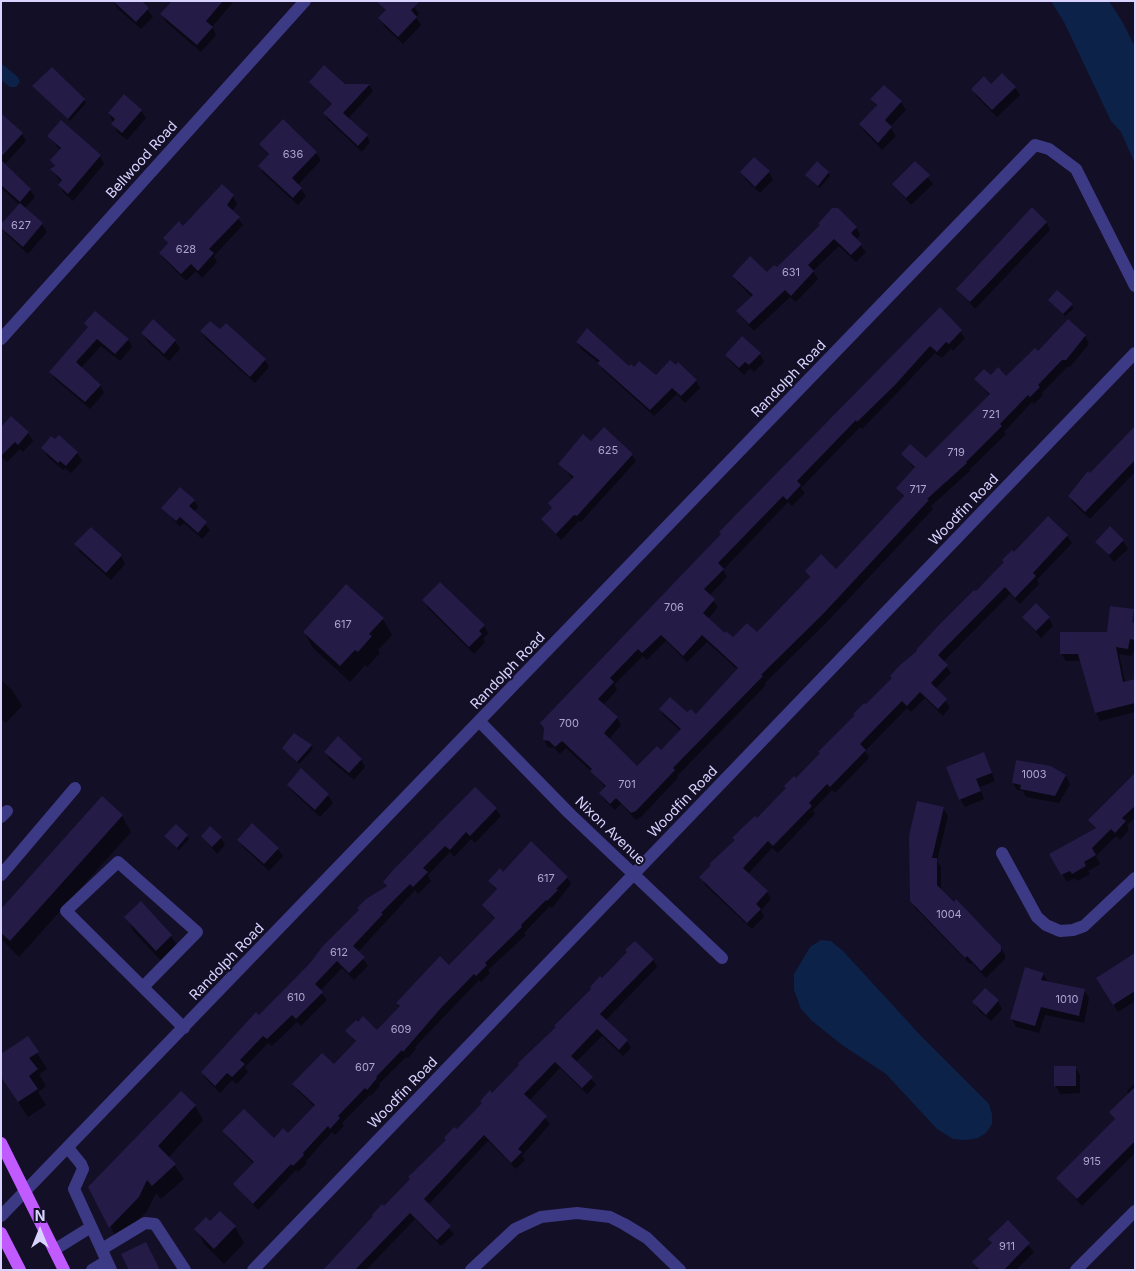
<!DOCTYPE html>
<style>
body{margin:0}
#map{position:relative;width:1136px;height:1271px;overflow:hidden;background:#130f26;font-family:Inter,sans-serif}
canvas{display:block}
.frame{position:absolute;inset:0;border:2px solid #d9d4ff;pointer-events:none}
.north{position:absolute;left:15px;top:1206px;width:50px;height:50px;-webkit-text-stroke:4px #130f26;paint-order:stroke;rotate:0deg;font-size:14px;font-weight:700;line-height:20px;text-align:center;color:#d9d4ff}
.north::after{content:'';display:block;margin:auto;width:18px;height:22px;background:#d9d4ff;clip-path:polygon(50% 0,100% 100%,50% 72%,0 100%)}
</style>
<div id="map">
<canvas width="1136" height="1271"></canvas>
<div class="frame"></div>
<div class="north">N</div>
</div>
<script>
const ctx = document.querySelector('canvas').getContext('2d');
ctx.lineJoin = 'round';
function paint(path, color) { ctx.fillStyle = color; ctx.fill(path, 'evenodd'); }
const poly = rows => new Path2D(rows.map(r => 'M' + r).join(''));
function trace(path, color, width, dash) { ctx.strokeStyle = color; ctx.lineWidth = width; ctx.lineCap = dash ? 'butt' : 'round'; ctx.setLineDash(dash || []); ctx.stroke(path); }
function write(font, color, halo, rows, align = 'center') {
  ctx.font = font + ' Inter,sans-serif'; ctx.lineWidth = 4; ctx.setLineDash([]); ctx.textBaseline = 'middle'; ctx.strokeStyle = halo; ctx.fillStyle = color; for (const [text, x, y, turn = 0] of rows) {
    ctx.save(); ctx.translate(x, y); ctx.rotate((+turn || 0) * Math.PI / 180); ctx.textAlign = isNaN(turn) ? turn : align; if (halo) ctx.strokeText(text, 0, 0); ctx.fillText(text, 0, 0); ctx.restore();
  }
}
const water = poly([
 [1051,1,1109,1,1123,23,1135,47,1135,164,1121,132,1111,121,1065,24],
 [2,64,18,77,20,82,16,87,10,87,1,80],
 [821,940,831,941,843,951,922,1037,989,1104,992,1114,992,1124,986,1133,978,1138,966,1140,953,1139,937,1129,886,1074,842,1045,812,1021,801,1009,794,990,794,974,810,947]
]);
const shadow = poly([
 [113,1,140,1,153,17,141,29,118,9],
 [182,1,234,1,212,27,216,35,201,52,166,22,162,14],
 [409,1,419,14,416,17,421,25,403,44,384,26,380,18],
 [310,82,369,85,373,91,348,119,367,136,370,142,362,152,328,120,325,114,332,105],
 [991,85,1015,88,1020,95,997,117,977,97,973,89],
 [34,86,84,100,86,103,70,121],
 [884,86,901,102,906,110,890,127,896,136,882,150,865,132,860,125,877,107,872,100],
 [141,111,146,118,127,140,117,132,109,113],
 [3,117,22,134,26,141,4,165,30,190,35,197,24,209,42,224,47,232,28,254,6,234,1,227,20,205,1,188,1,119],
 [283,121,316,153,321,160,298,185,306,196,298,205,264,174,260,166,269,156,261,144],
 [49,136,100,156,104,164,73,201,64,193,59,185,61,182,52,170,55,167,51,160,60,150],
 [915,163,933,184,911,205,894,185],
 [769,172,773,180,760,193,746,180,742,173],
 [828,172,830,176,820,188,806,175],
 [233,196,237,204,232,211,243,225,214,256,217,262,202,278,196,271,186,281,165,260,160,253,168,244,164,238],
 [1046,222,1050,230,975,309,958,289],
 [821,226,856,227,860,235,856,240,866,252,856,262,839,246,813,271,818,279,796,302,790,297,754,331,737,312,752,297,738,283,733,276,767,274,777,269],
 [1058,291,1074,308,1065,316,1052,303],
 [940,309,965,338,953,351,951,348,942,358,935,353,898,392,862,429,860,427,801,488,805,493,792,506,788,502,723,570,727,577,709,596,718,607,708,619,725,635,733,639,757,634,810,579,806,571,836,570,904,498,897,488,915,469,902,454,926,460,990,396,976,379,1006,378,1038,352,1085,336,1089,344,1070,367,1067,367,1042,393,1043,395,1034,404,1032,402,1004,432,1006,434,969,470,970,471,931,506,933,509,827,622,765,683,766,685,677,776,678,778,640,818,636,820,621,804,615,810,605,801,601,794,606,788,592,772,566,748,560,754,554,748,548,747,544,740],
 [666,641,687,662,707,642,738,670,696,716,660,709,664,716,681,731,661,752,637,768,609,739,621,725,617,718,603,705,617,690,614,685,643,656,647,660],
 [153,321,175,341,180,349,169,361,147,341,143,333],
 [86,323,128,339,132,347,120,361,101,346,81,368,100,385,104,393,90,409,55,379,51,372,89,328],
 [202,332,265,360,269,367,255,383,206,339],
 [577,342,629,368,656,377,696,381,700,388,685,403,677,394,654,416,603,370,599,363,581,349],
 [760,354,764,362,754,372,750,368,744,375,731,362,726,355],
 [11,418,28,433,33,441,23,452,20,449,7,462,1,457,1,430],
 [1135,428,1135,472,1090,519,1074,504,1069,496],
 [59,437,77,453,82,461,71,473,65,468,63,470,47,456,43,448],
 [591,442,632,455,636,461,581,522,579,521,561,540,543,520,553,509,573,479,560,464],
 [194,500,198,507,194,512,210,530,202,539,184,523,180,527,163,508],
 [1048,518,1067,536,1072,543,1037,580,1039,584,1020,604,1010,594,943,662,951,673,935,689,950,707,943,716,925,698,911,712,907,708,865,751,869,758,835,793,832,790,813,810,815,814,778,853,772,848,748,874,767,892,771,899,761,910,764,917,752,929,705,885,701,877],
 [1123,541,1128,549,1114,562,1097,542],
 [76,545,121,556,125,564,111,580,80,552],
 [424,600,484,626,488,633,483,639,485,642,474,654,428,608],
 [1023,617,1049,618,1053,626,1041,638],
 [383,619,392,635,378,650,380,653,367,667,365,665,350,682,313,648,304,632],
 [1135,624,1135,647,1132,656,1119,654,1125,682,1135,680,1135,712,1100,721,1096,713,1082,661,1066,661,1061,653],
 [1,680,12,690,22,706,6,723,1,719],
 [311,746,313,749,299,764,283,748],
 [325,752,361,759,365,767,354,780,330,760],
 [987,761,995,781,980,787,984,799,965,807,960,799],
 [1051,767,1066,776,1070,784,1059,803,1026,797,1023,791,1017,790,1013,783],
 [301,770,328,795,333,803,320,817,293,792,288,785],
 [1135,775,1135,818,1127,825,1129,830,1120,840,1116,836,1096,856,1100,864,1088,871,1090,874,1077,881,1075,878,1067,882,1051,855,1096,829,1090,820],
 [943,808,948,816,937,861,941,867,941,890,1000,946,1005,955,1005,959,986,978,972,963,970,964,916,909,911,900],
 [496,809,501,816,475,843,471,839,454,857,450,852,428,875,431,881,418,894,415,890,358,952,368,966,354,980,342,968,320,991,327,1000,301,1026,297,1022,272,1046,268,1043,245,1067,248,1072,237,1084,232,1080,220,1093,207,1080,202,1073,387,887,384,883],
 [122,816,131,832,19,957,1,939,1,911],
 [252,825,278,849,283,856,269,871,243,847,239,840],
 [166,836,187,836,189,839,179,850],
 [202,836,221,838,225,845,217,854],
 [503,873,567,877,571,884,552,908,550,906,524,933,526,935,488,970,490,973,481,982,479,980,415,1047,416,1049,408,1058,406,1057,379,1084,380,1086,371,1096,370,1095,342,1123,344,1126,335,1135,332,1132,306,1161,307,1163,298,1172,296,1170,258,1210,234,1184,254,1164,228,1138,224,1131,274,1140,288,1134,315,1107,298,1091,294,1084,334,1066,356,1043,347,1031,377,1031,400,1008,397,1003,449,967,495,920,483,905,497,891,489,881],
 [141,903,171,936,181,952,166,966,135,933,126,917],
 [1135,955,1135,1001,1118,1012,1097,978],
 [653,959,657,967,605,1021,627,1041,631,1048,623,1056,602,1036,576,1062,596,1085,587,1094,560,1068,529,1101,550,1124,522,1156,525,1160,516,1169,488,1141,428,1205,454,1234,441,1246,415,1219,366,1270,329,1270,384,1208,602,980],
 [1043,974,1047,981,1084,990,1089,998,1084,1023,1045,1015,1039,1033,1016,1027,1012,1019],
 [998,1001,1002,1009,991,1021,978,1010,974,1002],
 [37,1053,47,1069,39,1074,46,1086,38,1092,46,1105,28,1117,1,1076,1,1056],
 [1075,1067,1080,1075,1080,1093,1060,1094,1056,1086],
 [1135,1083,1135,1153,1082,1206,1058,1178,1115,1120,1110,1112,1129,1094,1127,1091],
 [181,1093,195,1106,203,1120,169,1157,184,1179,161,1199,156,1193,147,1211,118,1241,90,1187],
 [1007,1222,1034,1252,1016,1270,978,1270,974,1262,992,1244,990,1240],
 [210,1223,235,1227,244,1243,224,1264,205,1245,196,1229]
]);
const building = poly([
 [113,1,142,1,149,8,136,22],
 [172,1,223,1,206,21,213,27,197,45,160,14],
 [376,1,420,1,411,10,417,17,398,37,378,18,386,10],
 [324,65,345,84,370,84,343,113,368,135,358,146,323,113,332,104,309,82],
 [52,67,85,99,68,119,32,86],
 [1002,73,1016,87,992,110,971,89,984,76,991,84],
 [884,85,902,101,885,120,892,127,878,143,859,124,877,105,870,99],
 [124,94,142,110,122,133,111,124,115,119,108,113],
 [1,113,23,133,1,157],
 [283,119,317,152,292,178,302,188,293,198,258,166,269,154,259,144],
 [61,120,101,155,68,194,58,185,62,180,50,169,55,166,50,160,61,148,47,136],
 [754,157,770,171,755,187,740,172],
 [1,160,31,189,20,202,1,185],
 [817,161,829,172,818,186,805,175],
 [915,161,930,175,906,198,892,184],
 [222,184,234,195,227,205,240,217,209,249,214,253,198,271,191,264,181,274,159,253,168,243,163,238,179,221,183,226],
 [20,203,43,223,23,247,1,228,1,224],
 [1032,207,1047,222,970,302,956,289],
 [832,208,838,208,857,227,851,233,862,244,851,255,834,239,808,265,814,271,791,296,785,290,749,324,736,311,753,295,732,276,750,256,767,272,774,265,777,267,820,225,818,224],
 [1057,290,1073,304,1063,314,1048,300],
 [940,307,962,330,949,344,946,342,937,352,930,346,895,385,857,422,856,420,797,481,801,485,787,500,783,496,718,563,724,569,704,589,715,599,703,613,725,633,726,631,733,637,747,623,757,632,810,577,805,571,821,554,836,569,904,496,896,488,915,467,901,454,910,444,926,458,990,394,974,379,984,369,991,375,998,367,1006,376,1035,348,1038,351,1068,319,1086,335,1066,360,1062,360,1038,385,1040,387,1030,397,1028,395,1000,424,1002,426,966,462,967,463,927,499,929,500,823,614,761,675,763,676,673,768,675,770,636,811,631,813,616,798,610,804,599,793,606,786,590,771,592,769,562,741,555,747,549,741,543,740,544,728,540,723,696,560,721,534,719,532],
 [661,635,683,656,702,635,738,668,696,714,691,709,687,712,670,697,659,709,681,729,661,750,657,746,637,766,604,733,618,717,598,699,614,682,610,678,638,649,642,653],
 [95,311,129,339,115,354,97,339,76,362,101,385,85,402,49,372,88,327,84,323],
 [153,319,176,340,164,354,141,333],
 [210,321,220,329,226,323,266,359,250,377,200,331],
 [587,328,629,366,631,364,634,367,639,361,656,375,670,360,676,365,678,362,697,380,681,396,672,388,650,410,597,363,600,361,576,342],
 [742,336,761,353,749,365,745,362,739,368,725,355],
 [11,416,29,432,18,445,15,442,1,456,1,427],
 [1135,426,1135,460,1085,512,1068,496,1088,471,1090,473],
 [604,427,633,454,577,516,574,515,556,534,541,519,552,508,548,503,574,477,558,464,583,434,591,441],
 [59,435,78,452,66,466,60,461,58,463,41,448,51,436,55,439],
 [180,487,195,500,189,506,207,522,198,533,180,517,176,521,161,508],
 [1048,516,1068,535,1033,573,1036,576,1015,598,1005,587,938,655,948,665,931,683,947,699,938,709,920,692,907,706,902,701,860,744,866,750,830,787,827,784,809,803,812,806,773,846,768,841,743,868,768,891,756,904,761,909,747,923,699,877,711,865,709,864,735,840,732,838,742,828,755,816,757,818,786,788,784,786,794,776,796,778,820,753,818,752,855,715,853,714,864,703,866,704,892,678,890,676,899,666,917,651,916,650,937,627,974,590,976,591,1004,562,1002,560,1012,550,1014,552],
 [1110,526,1124,540,1109,555,1095,542],
 [91,527,122,555,106,573,74,544],
 [440,582,485,625,479,631,482,634,469,647,422,600],
 [346,584,384,618,369,634,372,636,358,652,355,650,340,666,303,632],
 [1036,603,1050,617,1036,631,1022,617],
 [1110,606,1134,609,1132,622,1135,623,1135,640,1130,639,1128,649,1116,647,1123,682,1135,679,1135,703,1095,713,1078,654,1060,654,1060,632,1107,632],
 [294,733,312,745,297,762,282,748],
 [338,736,362,759,349,773,324,752],
 [984,752,992,773,976,779,981,791,959,800,946,767],
 [1016,760,1051,766,1066,775,1055,796,1020,789,1021,785,1012,783],
 [301,768,329,794,315,810,287,785],
 [1135,773,1135,806,1122,818,1126,821,1115,833,1111,829,1092,848,1096,855,1084,862,1086,866,1072,874,1070,871,1061,875,1049,854,1096,828,1088,820],
 [475,787,497,808,470,836,466,832,450,850,445,846,423,868,428,872,413,887,410,884,381,913,383,914,353,946,365,957,349,973,337,961,315,984,323,992,296,1019,292,1015,267,1039,263,1036,240,1060,245,1064,232,1077,227,1073,215,1086,201,1072,256,1012,259,1015,311,962,322,947,359,910,357,908,366,899,387,886,383,882,393,870],
 [102,796,123,815,10,941,1,933,1,909],
 [917,801,944,807,932,858,937,858,937,885,954,902,956,899,1001,946,1001,951,981,971,967,956,965,958,910,901,909,836],
 [252,823,279,848,264,864,237,840],
 [176,824,188,835,177,848,164,836],
 [210,826,222,837,212,847,201,836],
 [531,841,568,877,556,889,558,890,547,901,546,900,521,925,522,927,485,963,487,965,476,976,474,974,440,1009,403,1052,402,1050,376,1077,377,1078,367,1090,365,1088,338,1116,340,1118,330,1129,328,1126,303,1153,304,1155,293,1166,291,1164,253,1204,233,1184,254,1162,222,1131,244,1109,274,1138,283,1128,288,1133,315,1105,292,1084,322,1053,334,1064,356,1041,345,1031,356,1020,358,1022,363,1016,377,1030,400,1006,396,1003,440,956,449,965,495,918,482,905,497,889,488,881,500,868,503,872],
 [141,901,172,935,156,951,124,917],
 [635,941,654,959,600,1014,628,1040,619,1050,597,1029,571,1056,593,1077,582,1088,555,1062,524,1094,547,1116,518,1149,522,1152,511,1163,484,1135,424,1199,451,1226,437,1240,410,1213,355,1270,323,1270,373,1216,372,1215,382,1204,384,1206,410,1179,408,1177,446,1140,444,1138,454,1127,457,1129,482,1103,480,1101,490,1090,492,1093,519,1065,518,1063,556,1027,554,1026,591,989,590,987,600,976,602,978,627,952,625,950],
 [1135,953,1135,991,1113,1005,1096,978],
 [1025,967,1044,973,1041,980,1085,989,1079,1016,1041,1007,1035,1026,1010,1019],
 [985,988,999,1000,986,1015,972,1002],
 [28,1036,39,1052,29,1058,38,1069,29,1076,38,1089,18,1102,1,1077,1,1054],
 [1054,1066,1076,1066,1076,1086,1054,1086],
 [1135,1087,1135,1141,1077,1199,1056,1178,1115,1119,1109,1112],
 [181,1091,196,1105,158,1146,176,1164,152,1186,147,1180,139,1197,109,1228,88,1187],
 [220,1211,236,1226,214,1249,194,1229,206,1217,210,1221],
 [1008,1220,1030,1243,1004,1270,980,1270,972,1262,992,1243,988,1239],
 [146,1242,160,1270,129,1270,121,1254]
]);
const minor = poly([
 [1,339,305,1],
 [480,722,569,813,722,958],
 [1,817,7,811],
 [1002,853,1037,917,1046,925,1060,931,1073,930,1084,926,1135,878],
 [1,875,75,788],
 [143,987,197,932,118,862,66,911,184,1028],
 [68,1148,81,1164,83,1169,74,1189,111,1270],
 [1,1216,1035,145,1049,149,1076,169,1135,286],
 [102,1249,145,1223,155,1224,185,1270],
 [54,1250,91,1227],
 [92,1270,107,1261],
 [253,1270,1135,353],
 [471,1270,515,1229,541,1217,577,1213,610,1217,624,1224,647,1238,680,1270],
 [1076,1270,1135,1211]
]);
const major = poly([
 [1,1143,64,1270],
 [1,1233,20,1270]
]);
const numberNames = [
 ["636",293,155],
 ["627",21,226],
 ["628",186,250],
 ["631",791,273],
 ["721",991,415],
 ["625",608,451],
 ["719",956,453],
 ["717",918,490],
 ["706",674,608],
 ["617",343,625],
 ["700",569,724],
 ["1003",1034,775],
 ["701",627,785],
 ["617",546,879],
 ["1004",949,915],
 ["612",339,953],
 ["610",296,998],
 ["1010",1067,1000],
 ["609",401,1030],
 ["607",365,1068],
 ["915",1092,1162],
 ["911",1007,1247]
];
const streetNames = [
 ["Bellwood Road",142,160,-48],
 ["Randolph Road",789,379,-46],
 ["Woodfin Road",964,510,-46],
 ["Randolph Road",508,671,-46],
 ["Woodfin Road",683,802,-46],
 ["Nixon Avenue",610,831,44],
 ["Randolph Road",227,962,-46],
 ["Woodfin Road",403,1093,-46]
];
paint(water, '#0c2248');
paint(shadow, '#0007');
paint(building, '#241b47');
trace(minor, '#3d3a85', 12);
trace(major, '#c25bff', 12);
write('11px', '#aca6d1', null, numberNames);
write('14px', '#d9d4ff', '#130f26', streetNames);
</script>
